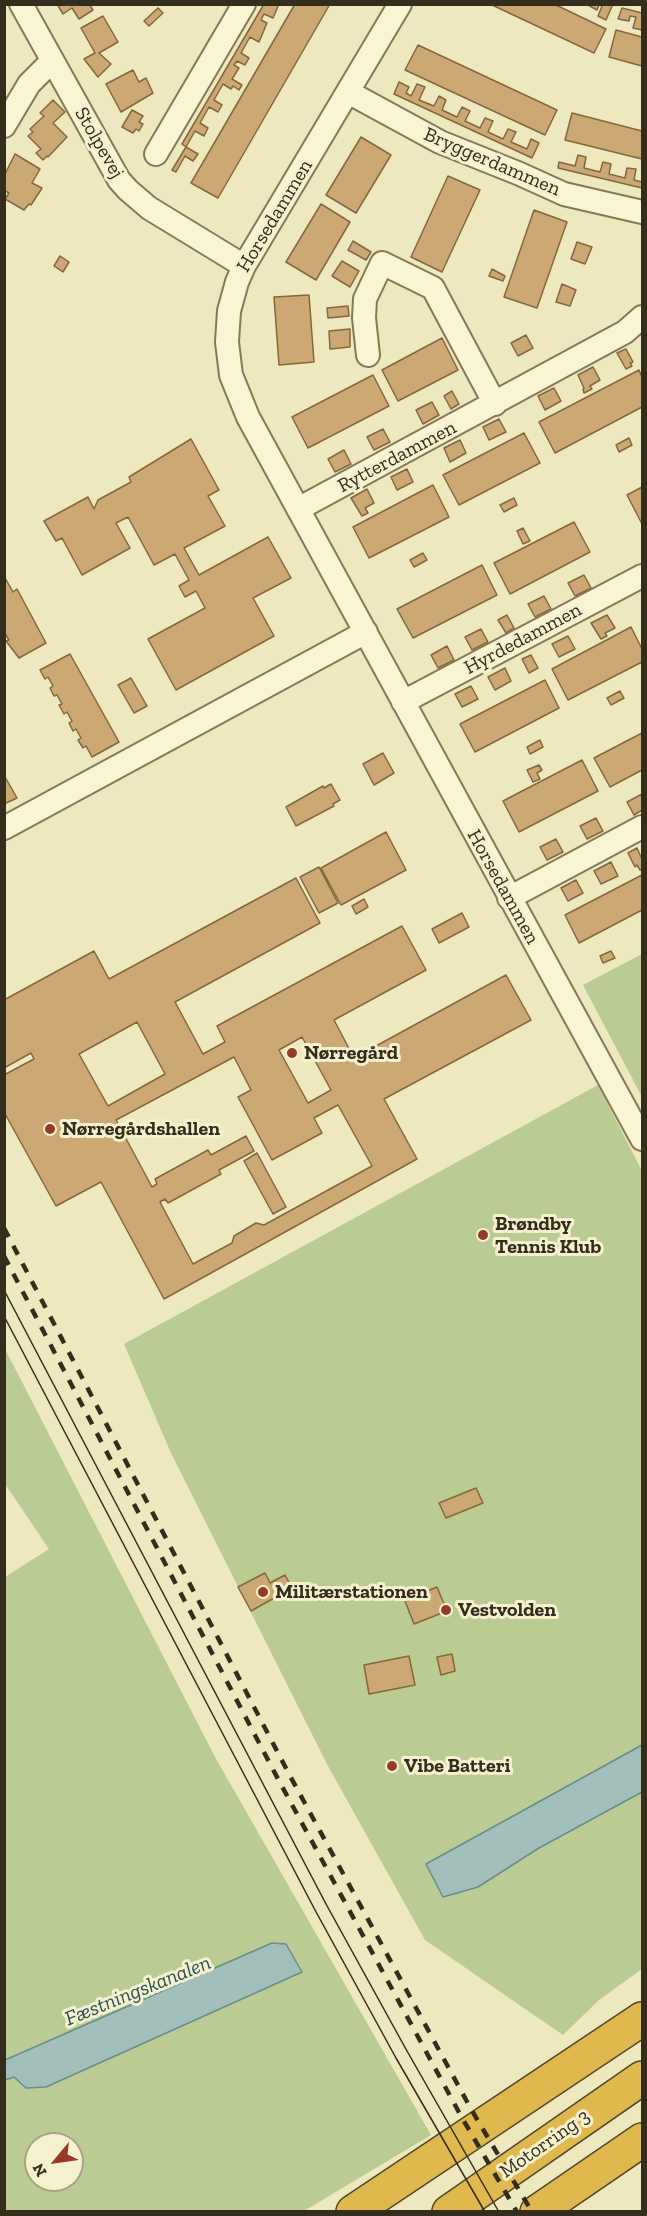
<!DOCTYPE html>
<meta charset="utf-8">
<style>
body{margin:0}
#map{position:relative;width:647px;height:2216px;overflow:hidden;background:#eee8be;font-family:"Zilla Slab",serif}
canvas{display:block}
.frame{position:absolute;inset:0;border:6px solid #352d1c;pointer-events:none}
.north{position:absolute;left:24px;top:2132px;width:60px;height:60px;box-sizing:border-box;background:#f5f1ce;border:2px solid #a8a387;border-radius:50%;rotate:241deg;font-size:16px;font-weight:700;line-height:24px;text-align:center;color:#352d1c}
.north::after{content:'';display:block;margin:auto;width:21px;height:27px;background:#953a27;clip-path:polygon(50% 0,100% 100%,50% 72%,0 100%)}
</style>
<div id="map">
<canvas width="647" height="2216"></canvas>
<div class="frame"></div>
<div class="north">N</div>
</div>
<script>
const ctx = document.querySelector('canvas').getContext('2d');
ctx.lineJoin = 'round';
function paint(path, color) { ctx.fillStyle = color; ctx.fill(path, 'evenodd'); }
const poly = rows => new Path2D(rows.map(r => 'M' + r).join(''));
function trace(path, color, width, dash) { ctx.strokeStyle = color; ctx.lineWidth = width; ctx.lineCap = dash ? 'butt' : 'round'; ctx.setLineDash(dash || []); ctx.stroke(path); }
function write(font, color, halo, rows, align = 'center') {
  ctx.font = font + ' "Zilla Slab",serif'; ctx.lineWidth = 6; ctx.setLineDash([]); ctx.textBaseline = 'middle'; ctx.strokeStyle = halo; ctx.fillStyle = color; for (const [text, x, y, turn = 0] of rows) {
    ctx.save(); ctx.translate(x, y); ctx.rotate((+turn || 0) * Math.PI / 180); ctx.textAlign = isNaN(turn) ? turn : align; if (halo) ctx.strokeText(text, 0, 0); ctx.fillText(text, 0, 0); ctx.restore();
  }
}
const green = poly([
 [642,954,642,1097,583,985],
 [598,1085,642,1171,642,1969,599,2000,563,2035,425,1940,328,1766,171,1453,124,1344],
 [4,1347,215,1757,431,2135,304,2211,5,2211,5,1577,49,1549,5,1484],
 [36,2144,72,2144,72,2180,36,2180]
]);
const water = poly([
 [642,1745,642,1792,539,1848,478,1887,443,1897,426,1864,642,1745],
 [272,1943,286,1944,302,1972,46,2087,26,2088,14,2077,5,2080,5,2060,272,1943]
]);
const building = poly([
 [57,4,89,4,93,10,79,19,72,8,63,14,57,4],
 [264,4,279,4,273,18,264,14,261,20,267,23,259,42,250,37,241,53,249,58,245,65,237,61,234,65,239,68,232,79,242,85,239,90,233,86,231,89,223,84,214,100,222,105,218,112,209,107,200,123,208,128,204,136,195,131,186,147,182,144,264,4],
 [295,4,330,4,218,198,191,183,295,4],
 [490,4,554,4,606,29,594,53,490,4],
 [586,4,613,4,606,20,598,16,602,6,599,5,597,10,586,4],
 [158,8,163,13,149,26,144,21,158,8],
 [622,8,642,13,642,30,633,28,636,17,630,16,629,21,618,19,622,8],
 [103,16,118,42,99,53,111,64,98,77,84,59,95,53,81,28,103,16],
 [616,30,642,37,642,66,609,57,616,30],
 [418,45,557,110,545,135,405,70,418,45],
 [133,70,139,82,146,78,153,93,121,112,106,84,133,70],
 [399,82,409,87,406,93,411,96,417,84,425,87,419,100,434,106,439,96,446,100,442,110,457,117,462,107,470,111,465,121,480,128,485,118,493,121,488,132,503,139,508,129,516,132,511,142,527,149,531,139,539,143,532,158,394,94,399,82],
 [53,100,65,112,53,123,67,137,48,157,47,156,43,160,36,153,41,149,28,136,33,132,30,129,44,116,40,113,53,100],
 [132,110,143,116,139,122,143,124,139,131,136,129,133,133,122,127,132,110],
 [572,113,642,131,642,159,565,140,572,113],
 [361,137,391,155,356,213,326,195,361,137],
 [186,147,198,154,193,161,185,156,176,172,172,170,186,147],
 [15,154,40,169,32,183,42,188,31,205,29,204,24,210,5,199,9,193,4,190,4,176,15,154],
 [578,155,586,157,584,168,600,172,603,162,611,164,609,174,625,178,627,168,636,169,634,180,642,182,642,188,558,168,559,162,575,166,578,155],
 [448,176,480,190,442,272,411,257,448,176],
 [321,204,350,222,316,280,286,262,321,204],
 [534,210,567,222,537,308,504,297,534,210],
 [353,241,371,252,366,260,348,250,353,241],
 [577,242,592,247,585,264,571,259,577,242],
 [60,256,69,262,63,272,54,266,60,256],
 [342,261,359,271,350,287,332,276,342,261],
 [492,269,505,276,503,281,489,276,492,269],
 [562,284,576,290,570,306,556,302,562,284],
 [309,295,314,362,279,365,274,297,309,295],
 [348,306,349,316,328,318,327,308,348,306],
 [350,329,350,347,330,349,329,331,350,329],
 [526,335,533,348,518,356,511,343,526,335],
 [442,338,458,370,398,401,382,370,442,338],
 [626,349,633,362,630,363,632,366,626,369,617,353,626,349],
 [593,367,600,380,590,386,592,389,584,393,583,389,584,388,578,375,593,367],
 [639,370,642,377,642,407,555,453,539,422,639,370],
 [373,375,389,406,308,448,292,417,373,375],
 [554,388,561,401,545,410,538,396,554,388],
 [452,391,459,404,451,409,444,396,452,391],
 [432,402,439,415,423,424,416,410,432,402],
 [499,419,506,432,489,440,483,427,499,419],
 [383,429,390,442,374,450,367,437,383,429],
 [524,433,540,463,459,505,443,475,524,433],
 [629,438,632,445,619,452,616,445,629,438],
 [191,439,219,490,208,496,225,526,184,548,199,575,268,537,291,578,253,598,274,636,176,690,148,639,205,608,196,591,185,597,179,586,189,580,175,554,154,565,128,517,116,523,130,548,82,575,62,538,56,541,44,521,88,497,94,509,98,500,131,482,129,477,191,439],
 [460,440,466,453,450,462,444,448,460,440],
 [344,450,351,464,335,472,328,459,344,450],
 [407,469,413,482,397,490,391,477,407,469],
 [433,485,449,517,369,558,353,527,433,485],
 [642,487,642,524,627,495,642,487],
 [367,489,374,503,365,508,368,513,362,516,351,498,367,489],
 [514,498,517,505,504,512,500,505,514,498],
 [574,522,590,552,510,594,494,563,574,522],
 [523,528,530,541,523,544,517,531,523,528],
 [423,553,427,560,414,567,410,560,423,553],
 [482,565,497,595,413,638,397,609,482,565],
 [584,575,591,588,575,596,568,583,584,575],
 [4,576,13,592,17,589,46,643,19,658,6,641,9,640,4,632,4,576],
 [544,596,551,609,535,617,528,604,544,596],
 [507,615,514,628,506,633,498,620,507,615],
 [607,615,615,628,605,633,607,636,601,639,591,623,607,615],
 [631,627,642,649,642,662,568,700,552,669,631,627],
 [481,629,488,642,472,650,465,637,481,629],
 [568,636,575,649,559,657,552,644,568,636],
 [447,646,454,660,438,668,431,655,447,646],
 [70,654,119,742,92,757,86,746,83,748,78,740,81,738,76,729,73,731,69,723,72,721,67,712,64,714,59,705,62,704,57,695,54,696,50,688,53,686,48,677,45,679,40,670,70,654],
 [531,655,538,668,529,673,522,659,531,655],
 [505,668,511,681,495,690,488,677,505,668],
 [131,678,147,706,134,713,118,685,131,678],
 [545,680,559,708,475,752,460,724,545,680],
 [471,686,478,699,462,707,455,694,471,686],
 [620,691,624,698,611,705,607,698,620,691],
 [642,733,642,770,610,787,594,758,642,733],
 [540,740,543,747,530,754,527,747,540,740],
 [383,753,394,773,374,785,363,764,383,753],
 [582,760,598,791,519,832,503,801,582,760],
 [539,765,542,770,537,773,540,779,533,782,527,770,539,765],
 [4,775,17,798,4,804,4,775],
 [331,784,340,800,333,804,334,806,296,826,286,807,323,786,324,788,331,784],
 [642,794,642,810,634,815,627,802,642,794],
 [596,818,603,831,587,839,580,826,596,818],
 [386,832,406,870,341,905,321,868,386,832],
 [556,839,563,852,547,860,540,847,556,839],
 [637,848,642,859,642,869,640,870,637,865,635,867,628,853,637,848],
 [611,862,618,876,601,884,594,871,611,862],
 [319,867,338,903,319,913,300,877,319,867],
 [642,875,642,910,579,943,565,915,642,875],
 [296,878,320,923,175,1002,203,1054,225,1042,217,1026,402,926,426,970,334,1020,354,1058,506,975,531,1020,384,1099,417,1159,164,1299,101,1182,56,1206,4,1112,4,1075,34,1059,31,1053,4,1068,4,1000,94,951,109,979,296,878],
 [137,1022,165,1074,108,1106,79,1054,137,1022],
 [302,1037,331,1090,308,1103,279,1050,302,1037],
 [234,1057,251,1090,238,1097,272,1160,322,1133,314,1118,338,1105,372,1166,264,1225,256,1223,234,1236,232,1243,193,1264,160,1202,165,1199,168,1203,221,1174,219,1170,254,1151,246,1136,211,1155,208,1150,155,1179,157,1184,152,1187,116,1120,234,1057],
 [576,880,583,893,568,901,561,888,576,880],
 [364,899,368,907,356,914,352,906,364,899],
 [462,913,469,927,439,943,432,929,462,913],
 [611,951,615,958,603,963,600,956,611,951],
 [257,1153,286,1207,273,1214,244,1161,257,1153],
 [476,1488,483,1503,446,1518,439,1503,476,1488],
 [265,1573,270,1583,285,1575,292,1588,251,1611,238,1587,265,1573],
 [437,1587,447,1611,414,1624,405,1601,437,1587],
 [452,1654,455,1671,441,1675,437,1657,452,1654],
 [409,1656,415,1685,369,1694,364,1665,409,1656]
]);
const minor = poly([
 [21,4,119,180,128,190,149,208,244,266],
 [400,4,244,266,237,282,229,311,227,342,231,375,248,417,642,1139],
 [348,92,440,142,520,174,564,194,642,212],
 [4,126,29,84,52,61],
 [156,154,244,4],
 [368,355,364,318,365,299,382,263,433,288,495,404],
 [298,509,625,332,642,317],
 [403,702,642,576],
 [4,828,366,632],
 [509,898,642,827]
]);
const motorway = poly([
 [353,2212,642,2019],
 [449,2212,642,2078],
 [537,2212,642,2140]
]);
const tram = poly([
 [4,1290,326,1904,407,2051,499,2212],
 [4,1316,315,1910,396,2058,485,2212]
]);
const rail = poly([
 [4,1228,289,1774,471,2109,532,2212],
 [4,1256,278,1779,461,2116,517,2212]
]);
const markers = [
 [292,1053,6,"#953a27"],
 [50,1129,6,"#953a27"],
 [483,1235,6,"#953a27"],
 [263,1592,6,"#953a27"],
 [446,1610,6,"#953a27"],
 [392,1766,6,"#953a27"]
];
const streetNames = [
 ["Stolpevej",99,143,60],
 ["Bryggerdammen",492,162,23],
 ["Horsedammen",275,216,-59],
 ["Rytterdammen",397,457,-28],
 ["Hyrdedammen",523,639,-28],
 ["Horsedammen",503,887,61],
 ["Motorring 3",545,2144,-35]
];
const poiNames = [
 ["Nørregård",304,1053],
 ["Nørregårdshallen",62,1129],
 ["Brøndby",495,1224],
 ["Tennis Klub",495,1247],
 ["Militærstationen",275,1592],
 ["Vestvolden",458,1610],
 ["Vibe Batteri",404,1766]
];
const waterNames = [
 ["Fæstningskanalen",138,1991,-22]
];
paint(green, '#bacb93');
paint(water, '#a2bfbc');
trace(water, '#698d8a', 1.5);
paint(building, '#cca974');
trace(building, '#85673d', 1.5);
trace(minor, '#867957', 26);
trace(motorway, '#53452c', 36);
trace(minor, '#f9f4d1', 22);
trace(motorway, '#dfb94d', 33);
trace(tram, '#352d1c', 1.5);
trace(rail, '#352d1c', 4.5, [10, 10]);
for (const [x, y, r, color] of markers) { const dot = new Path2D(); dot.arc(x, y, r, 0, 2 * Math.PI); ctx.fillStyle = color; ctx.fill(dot); trace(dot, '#f5f1ce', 2); }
write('20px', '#352d1c', '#f5f1ce', streetNames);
write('bold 20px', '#352d1c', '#f5f1ce', poiNames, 'left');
write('italic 21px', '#2b5055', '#f5f1ce', waterNames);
</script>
